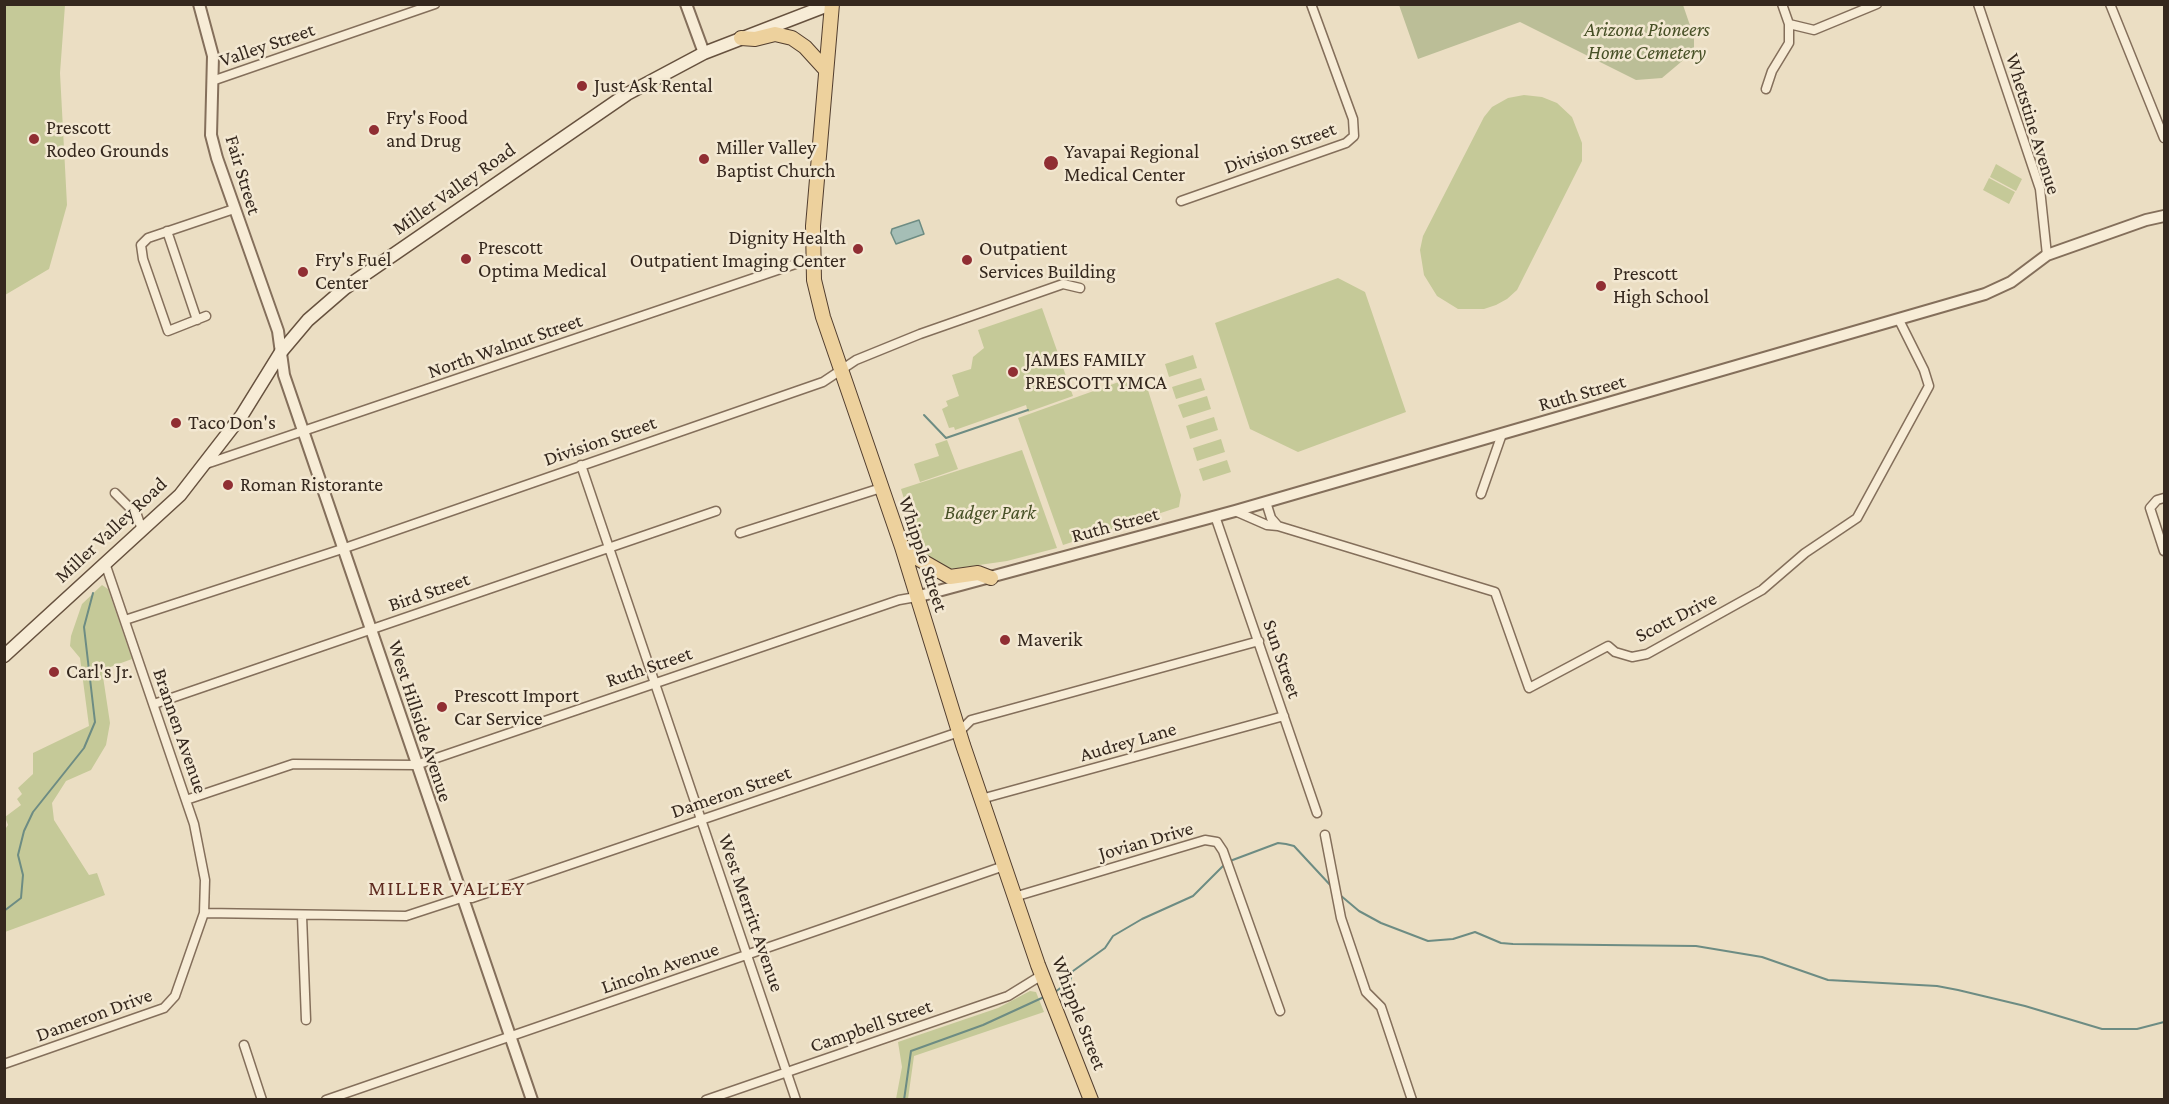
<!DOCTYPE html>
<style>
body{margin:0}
#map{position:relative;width:2169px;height:1104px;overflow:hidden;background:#ebdec3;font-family:"Crimson Pro",serif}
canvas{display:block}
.frame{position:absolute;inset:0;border:6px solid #35281e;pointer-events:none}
</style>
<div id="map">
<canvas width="2169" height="1104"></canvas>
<div class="frame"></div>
</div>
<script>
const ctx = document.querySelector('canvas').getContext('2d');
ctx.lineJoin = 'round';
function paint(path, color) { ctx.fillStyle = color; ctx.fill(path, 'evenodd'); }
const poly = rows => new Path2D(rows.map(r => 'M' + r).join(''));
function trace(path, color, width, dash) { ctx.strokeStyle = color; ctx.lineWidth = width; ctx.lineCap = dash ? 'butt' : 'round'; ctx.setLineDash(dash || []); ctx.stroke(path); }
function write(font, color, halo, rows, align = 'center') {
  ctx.font = font + ' "Crimson Pro",serif'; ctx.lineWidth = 5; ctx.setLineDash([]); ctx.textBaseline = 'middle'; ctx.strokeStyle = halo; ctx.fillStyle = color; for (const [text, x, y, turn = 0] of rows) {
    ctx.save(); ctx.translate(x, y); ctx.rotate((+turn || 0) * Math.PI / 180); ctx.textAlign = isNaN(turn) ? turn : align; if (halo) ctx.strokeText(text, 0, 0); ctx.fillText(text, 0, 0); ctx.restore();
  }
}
const green = poly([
 [5,4,65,5,60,73,67,205,49,269,5,295],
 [1524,95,1542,97,1557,103,1572,117,1582,143,1582,161,1517,290,1507,299,1496,305,1484,309,1458,309,1437,296,1424,275,1420,250,1423,236,1484,117,1492,107,1508,98],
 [1996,164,2022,179,2016,191,1990,177],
 [1989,178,2015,192,2009,204,1983,190],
 [1338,278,1365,292,1406,412,1298,452,1250,429,1215,323],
 [1042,308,1073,396,1028,412,1026,405,955,430,954,427,949,428,942,409,948,406,946,401,959,396,952,375,971,369,973,357,984,348,978,330],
 [1193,355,1197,368,1169,377,1165,364],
 [1130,378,1147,387,1181,495,1179,507,1063,545,1018,418],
 [1201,378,1205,390,1176,399,1172,387],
 [1207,396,1211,409,1183,418,1178,405],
 [1214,417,1218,430,1190,439,1186,426],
 [1221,439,1225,452,1197,461,1193,448],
 [947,440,958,469,920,482,914,464,939,456,935,444],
 [1022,450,1057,548,1007,561,951,569,930,559,919,549,901,489],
 [1227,460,1231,472,1203,481,1199,469],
 [102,585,108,589,132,659,102,670,110,723,106,745,91,770,66,781,52,803,54,820,89,875,97,873,105,895,5,932,4,831,8,825,5,817,21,805,17,799,22,794,18,788,33,774,33,753,89,726,80,658,70,646,71,636,82,604],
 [1030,991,1036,992,1044,1012,914,1056,908,1099,896,1099,902,1067,898,1042,998,1008]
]);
const cemetery = poly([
 [1399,5,1683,5,1694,37,1694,51,1662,78,1636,80,1520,22,1418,59]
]);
const water = poly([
 [919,220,924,234,896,244,891,233,892,229,919,220]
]);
const stream = poly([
 [924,415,946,438,1028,410],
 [1230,861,1278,843,1286,844,1294,846,1332,887],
 [1340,895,1359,911,1381,923,1428,941,1453,939,1475,932,1501,943,1513,944,1696,946,1762,957,1828,980,1937,986,1958,990,2025,1006,2102,1029,2137,1029,2164,1022],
 [4,911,21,898,23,875,18,855,24,831,33,812,84,748,95,722,84,627,93,593],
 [1055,992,1070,981,1073,971,1105,948,1113,936,1142,919,1193,896,1225,864],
 [904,1100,911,1051,983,1025,1044,997]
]);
const minor = poly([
 [1782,4,1789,24,1814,30,1877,4],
 [1978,4,2040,189,2047,255],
 [2110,4,2164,138],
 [212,81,435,4],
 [1766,89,1772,71,1789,43,1789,24],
 [1181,201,1346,143,1354,136,1353,119,1311,4],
 [167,231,197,320],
 [206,316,168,331,143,259,141,245,148,238,234,209],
 [206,464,813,258],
 [581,465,796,1100],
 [115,493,137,515,142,530],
 [1481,494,1502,434],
 [2164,498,2157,500,2150,508,2164,551],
 [1235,511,1267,525,1278,526,1271,518,1266,502],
 [1215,516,1317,813],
 [1278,526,1495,592,1529,688,1608,646,1615,652,1632,657,1647,654,1762,590,1805,553,1857,518,1929,386,1924,370,1899,320],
 [740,533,881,488],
 [125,620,342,549,823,382,856,360,920,334,1063,284,1080,288],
 [154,704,716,511],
 [981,799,1284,716],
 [186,800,293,764,416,765,899,600,916,597],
 [1325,835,1341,918,1366,992,1381,1007,1412,1100],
 [1014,897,1205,840,1217,842,1223,851,1280,1011],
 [204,913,406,916,461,898,472,898,959,732,971,720,1259,641],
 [302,916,306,1020],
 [244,1045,262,1100],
 [4,1064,164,1008,175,996,204,913,205,880,194,824,105,563],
 [326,1100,1004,866],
 [706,1100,1008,996,1042,975]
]);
const tertiary = poly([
 [199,4,213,56,211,135,217,158,278,331,284,375,532,1100],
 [686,4,704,53],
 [916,597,1235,511,1985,294,2011,282,2047,255,2146,220,2164,216]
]);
const secondary = poly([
 [4,656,180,495,242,415,281,352,308,320,345,288,627,94,704,53,831,4]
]);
const primary = poly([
 [832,4,813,226,814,280,823,317,902,547,963,745,1038,965,1091,1100],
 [741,38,755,39,775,34,792,38,805,47,826,70],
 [903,550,950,577,978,573,991,578]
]);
const markers = [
 [582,86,6,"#902e33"],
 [374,130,6,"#902e33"],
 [34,139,6,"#902e33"],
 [704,159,6,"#902e33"],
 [1051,163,8,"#902e33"],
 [858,249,6,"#902e33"],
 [466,259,6,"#902e33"],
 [967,260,6,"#902e33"],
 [303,272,6,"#902e33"],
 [1601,286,6,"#902e33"],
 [1013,372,6,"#902e33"],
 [176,423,6,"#902e33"],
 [228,485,6,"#902e33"],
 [1005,640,6,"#902e33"],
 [54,672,6,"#902e33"],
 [442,707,6,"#902e33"]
];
const parkNames = [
 ["Arizona Pioneers",1647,30],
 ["Home Cemetery",1647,53],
 ["Badger Park",990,513]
];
const streetNames = [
 ["Valley Street",267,45,-19],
 ["Whetstine Avenue",2033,124,73],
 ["Division Street",1280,148,-20],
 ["Fair Street",243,175,73],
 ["Miller Valley Road",454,189,-35],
 ["North Walnut Street",505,346,-19],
 ["Ruth Street",1582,393,-16],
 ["Division Street",600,441,-19],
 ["Ruth Street",1115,525,-15],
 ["Miller Valley Road",111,530,-43],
 ["Whipple Street",923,554,72],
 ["Bird Street",429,592,-19],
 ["Scott Drive",1676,617,-27],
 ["Sun Street",1282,659,71],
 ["Ruth Street",649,667,-19],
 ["West Hillside Avenue",420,721,72],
 ["Brannen Avenue",180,731,71],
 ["Audrey Lane",1128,742,-16],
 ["Dameron Street",731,792,-19],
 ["Jovian Drive",1146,841,-16],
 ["West Merritt Avenue",751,913,71],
 ["Lincoln Avenue",660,968,-19],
 ["Whipple Street",1079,1013,69],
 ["Dameron Drive",94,1015,-20],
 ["Campbell Street",871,1026,-19]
];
const poiNames = [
 ["Just Ask Rental",594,86],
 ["Fry's Food",386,118],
 ["and Drug",386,141],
 ["Prescott",46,128],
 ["Rodeo Grounds",46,151],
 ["Miller Valley",716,148],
 ["Baptist Church",716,171],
 ["Yavapai Regional",1064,152],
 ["Medical Center",1064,175],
 ["Dignity Health",846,238,"right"],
 ["Outpatient Imaging Center",846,261,"right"],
 ["Prescott",478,248],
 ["Optima Medical",478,271],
 ["Outpatient",979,249],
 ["Services Building",979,272],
 ["Fry's Fuel",315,260],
 ["Center",315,283],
 ["Prescott",1613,274],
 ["High School",1613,297],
 ["JAMES FAMILY",1025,360],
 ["PRESCOTT YMCA",1025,383],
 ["Taco Don's",188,423],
 ["Roman Ristorante",240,485],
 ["Maverik",1017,640],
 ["Carl's Jr.",66,672],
 ["Prescott Import",454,696],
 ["Car Service",454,719]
];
const neighbourhoodNames = [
 ["MILLER VALLEY",447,889]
];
paint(green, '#c5c998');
paint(cemetery, '#bbbe97');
paint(water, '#a5beb6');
trace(water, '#6d8c83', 1.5);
trace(stream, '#6d8c83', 2);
trace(minor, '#846f5b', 11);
trace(tertiary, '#846f5b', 14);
trace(secondary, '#66513e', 15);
trace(primary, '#523e2f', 16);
trace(minor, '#f7ecd6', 8);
trace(tertiary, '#f7ecd6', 10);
trace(secondary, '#f7ecd6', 12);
trace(primary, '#edd19d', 14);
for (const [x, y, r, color] of markers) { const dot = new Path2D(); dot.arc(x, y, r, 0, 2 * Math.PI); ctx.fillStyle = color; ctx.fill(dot); trace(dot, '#f3e8d2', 2); }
write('italic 20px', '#475026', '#f3e8d2', parkNames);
write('20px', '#35281e', '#f3e8d2', streetNames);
write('20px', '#35281e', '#f3e8d2', poiNames, 'left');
ctx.letterSpacing = '1.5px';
write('21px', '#5f2b20', '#f3e8d2', neighbourhoodNames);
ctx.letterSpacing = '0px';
</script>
